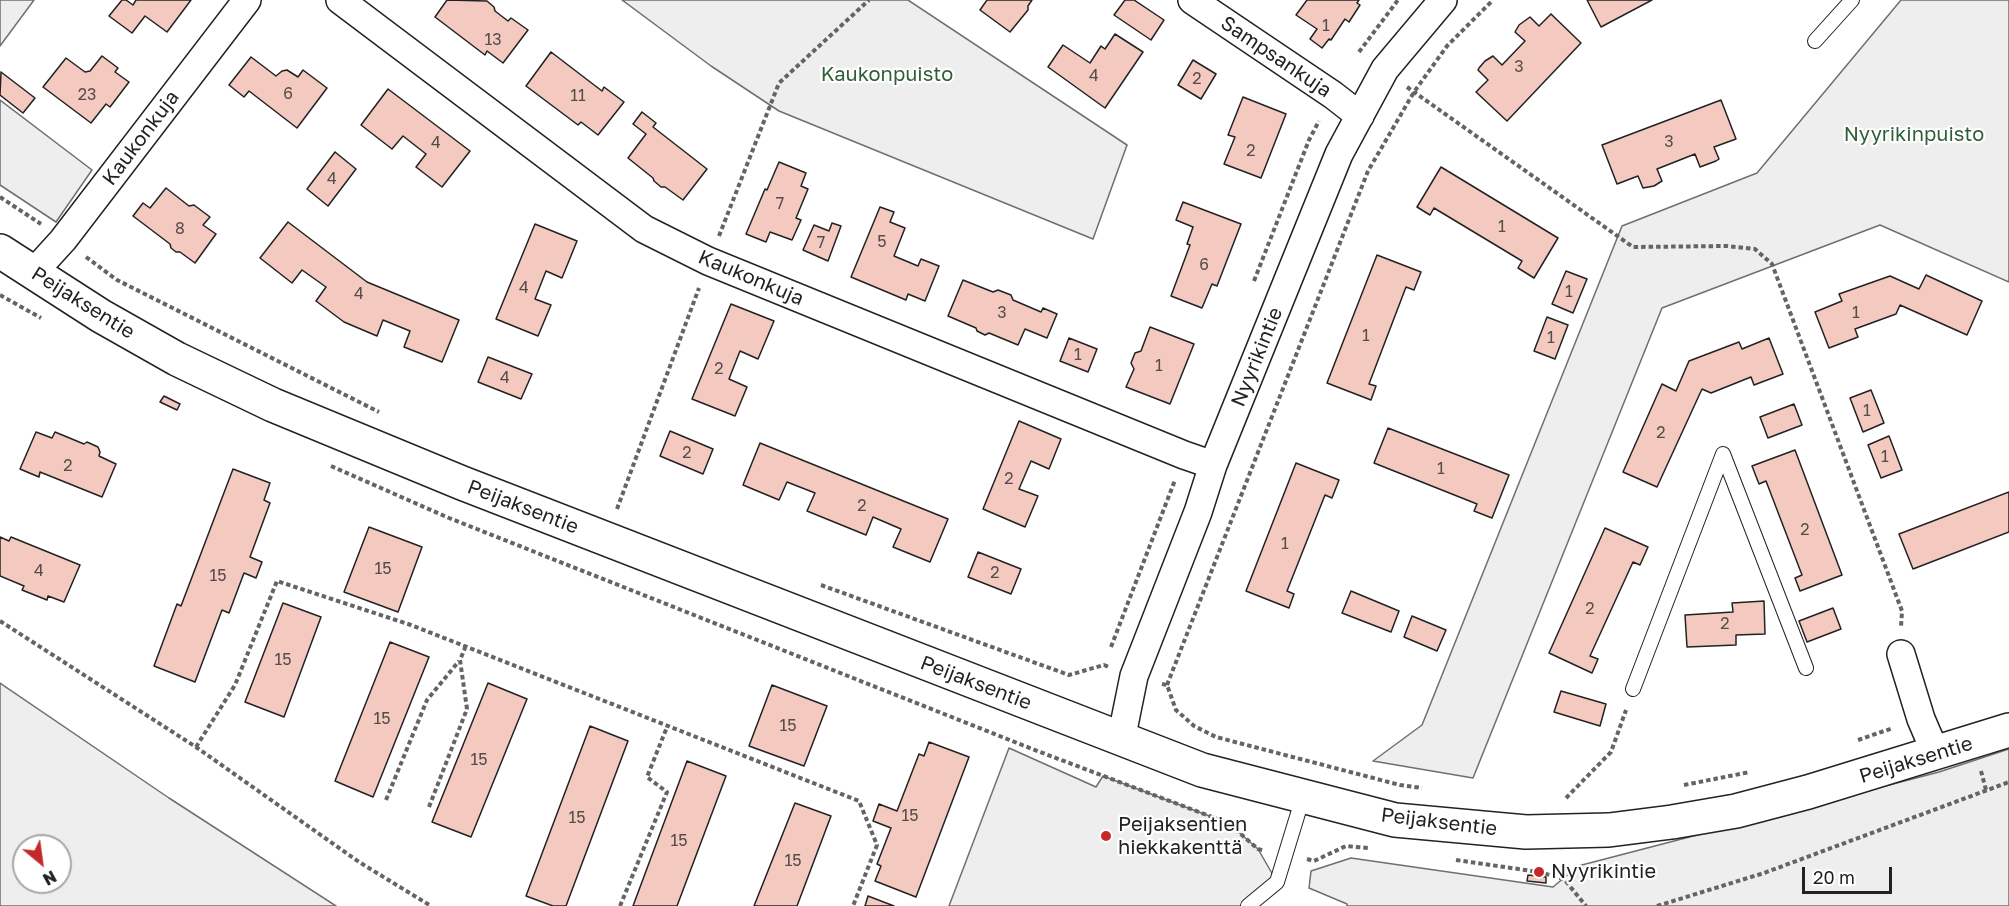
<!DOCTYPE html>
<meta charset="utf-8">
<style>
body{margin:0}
#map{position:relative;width:2009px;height:906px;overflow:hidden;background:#fff;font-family:"Golos Text",sans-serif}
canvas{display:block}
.north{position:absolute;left:12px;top:834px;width:60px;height:60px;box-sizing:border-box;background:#fff;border:2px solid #a7a7a7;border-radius:50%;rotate:151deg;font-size:16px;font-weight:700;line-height:24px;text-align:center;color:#222}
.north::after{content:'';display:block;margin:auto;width:21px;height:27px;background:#c62828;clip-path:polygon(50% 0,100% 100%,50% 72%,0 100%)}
.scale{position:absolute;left:1802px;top:867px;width:90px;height:27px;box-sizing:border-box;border:3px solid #222;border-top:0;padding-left:8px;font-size:18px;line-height:21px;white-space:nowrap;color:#222;-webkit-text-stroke:4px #fff;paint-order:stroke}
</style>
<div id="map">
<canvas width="2009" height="906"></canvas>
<div class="north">N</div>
<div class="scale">20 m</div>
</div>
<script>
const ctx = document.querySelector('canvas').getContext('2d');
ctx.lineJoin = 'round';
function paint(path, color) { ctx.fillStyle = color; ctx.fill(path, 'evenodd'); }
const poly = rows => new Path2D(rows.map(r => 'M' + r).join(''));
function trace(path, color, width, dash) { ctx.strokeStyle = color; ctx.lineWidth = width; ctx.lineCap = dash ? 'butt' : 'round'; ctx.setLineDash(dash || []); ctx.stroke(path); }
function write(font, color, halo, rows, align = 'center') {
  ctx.font = font + ' "Golos Text",sans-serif'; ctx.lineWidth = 4.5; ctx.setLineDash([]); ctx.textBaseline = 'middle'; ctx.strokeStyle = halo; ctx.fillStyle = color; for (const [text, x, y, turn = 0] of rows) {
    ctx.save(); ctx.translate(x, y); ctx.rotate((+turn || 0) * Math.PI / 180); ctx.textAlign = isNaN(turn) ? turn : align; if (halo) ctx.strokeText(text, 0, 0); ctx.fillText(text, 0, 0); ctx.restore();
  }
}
const green = poly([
 [0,0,34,0,0,46,0,0],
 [622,0,908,0,1127,145,1093,239,779,111,711,66,622,0],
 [1901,0,2009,0,2009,282,1880,225,1662,308,1473,778,1373,761,1422,725,1622,226,1757,173,1901,0],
 [0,100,92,170,56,222,0,185,0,100],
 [0,683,169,798,336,906,0,906,0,683],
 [24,846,60,846,60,882,24,882,24,846],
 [1009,748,1096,787,1103,776,1228,823,1258,849,1277,882,1248,906,949,906,1009,748],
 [2009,749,2009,906,1347,906,1347,904,1309,888,1311,871,1351,858,1553,887,1578,866,1939,772,2009,749]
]);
const building = poly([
 [122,0,126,0,133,5,136,0,191,0,167,32,145,16,132,33,109,16,122,0],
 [447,0,487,1,494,7,495,11,508,21,511,18,528,30,503,63,487,51,485,55,435,17,447,0],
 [987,0,1032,0,1028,6,1028,10,1010,32,980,10,987,0],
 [1125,0,1134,0,1164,20,1151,40,1114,15,1125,0],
 [1307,0,1359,0,1357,3,1360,5,1349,22,1345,19,1331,40,1329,39,1322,48,1310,39,1317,29,1296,15,1307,0],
 [1587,0,1652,0,1601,27,1587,0],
 [1551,14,1581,43,1507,121,1476,92,1488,80,1478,70,1479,68,1485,61,1493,56,1502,65,1525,41,1515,32,1519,25,1530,17,1539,26,1551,14],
 [1115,34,1143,52,1105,108,1048,67,1063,45,1090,63,1101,46,1105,49,1115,34],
 [551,52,602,91,604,87,624,102,598,135,581,122,578,125,526,86,551,52],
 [102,56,118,68,115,72,129,82,110,107,106,104,91,123,43,87,66,58,85,72,90,71,102,56],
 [251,57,276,76,282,71,287,70,298,77,303,70,327,88,297,128,249,91,244,97,229,85,251,57],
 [1193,60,1216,74,1201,99,1178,85,1193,60],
 [1,72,35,98,23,113,0,95,1,72],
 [388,89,470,151,442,187,416,167,426,154,403,136,392,149,361,125,388,89],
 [1243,97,1286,114,1261,178,1224,164,1235,137,1228,135,1243,97],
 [1721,100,1736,139,1714,147,1719,159,1716,161,1700,167,1695,154,1657,169,1662,181,1654,186,1643,188,1638,176,1617,184,1602,145,1721,100],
 [642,112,656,123,653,127,707,169,683,200,665,187,661,187,654,181,653,178,628,158,646,134,633,124,642,112],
 [335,152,356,169,328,206,307,189,335,152],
 [779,162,806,173,801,186,808,189,796,218,801,220,792,240,770,232,766,242,746,234,765,189,767,190,779,162],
 [1441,167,1558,238,1534,278,1518,268,1522,261,1434,208,1430,215,1417,207,1441,167],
 [166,188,189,206,194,205,210,217,203,225,216,234,195,263,180,252,176,252,171,248,170,244,133,216,143,203,150,208,166,188],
 [1183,202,1241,224,1217,286,1212,284,1202,308,1171,296,1190,245,1187,244,1193,227,1176,220,1183,202],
 [880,207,894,212,890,222,905,228,894,256,918,266,921,259,939,266,925,301,908,294,906,300,851,277,880,207],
 [288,222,367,282,459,320,442,362,404,347,410,331,383,320,377,336,344,322,316,301,326,287,302,270,292,283,260,258,288,222],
 [832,223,841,226,828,261,803,250,814,225,829,231,832,223],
 [535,224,577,241,562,278,546,271,535,299,551,305,538,336,496,319,535,224],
 [1377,255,1421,272,1414,290,1406,287,1369,384,1376,386,1371,400,1327,383,1377,255],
 [1566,271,1587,279,1573,313,1552,304,1566,271],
 [1926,275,1982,301,1967,335,1900,305,1896,314,1855,329,1858,337,1829,348,1815,312,1842,301,1839,294,1890,276,1919,289,1926,275],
 [963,280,993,292,998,290,1011,295,1013,300,1041,312,1043,308,1057,314,1047,338,1025,329,1018,345,989,333,985,335,977,331,976,328,948,316,963,280],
 [731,304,774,321,758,359,740,351,729,379,747,387,735,416,692,399,731,304],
 [1547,317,1568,325,1555,359,1534,351,1547,317],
 [1150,327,1194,344,1170,404,1126,387,1134,369,1131,363,1135,353,1141,351,1150,327],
 [1069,338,1097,349,1088,372,1060,361,1069,338],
 [1769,338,1783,374,1754,385,1751,377,1711,393,1702,389,1657,487,1623,472,1662,384,1676,391,1689,361,1739,342,1742,349,1769,338],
 [488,357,532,374,521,399,478,382,488,357],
 [1871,390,1884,423,1863,432,1850,398,1871,390],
 [164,396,180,404,177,410,160,402,164,396],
 [1794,404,1802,425,1768,438,1760,417,1794,404],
 [1019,421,1061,439,1049,469,1031,461,1019,489,1038,496,1025,527,983,509,1019,421],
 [1388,428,1509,475,1492,518,1474,511,1477,504,1374,463,1388,428],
 [670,431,713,449,703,474,660,456,670,431],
 [36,432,52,438,55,432,84,444,87,442,98,447,100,452,99,456,116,464,102,497,40,472,39,477,20,469,36,432],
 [1889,436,1902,470,1881,478,1868,445,1889,436],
 [760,443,948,519,930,562,893,547,901,529,873,517,866,535,807,511,815,493,787,482,779,500,743,485,760,443],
 [1795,450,1842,575,1800,591,1795,578,1802,575,1766,481,1759,484,1752,466,1795,450],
 [1296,463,1339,480,1332,498,1325,495,1287,591,1294,594,1289,608,1246,591,1296,463],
 [233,469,270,483,264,500,270,503,250,557,262,562,256,578,244,573,229,613,222,610,195,682,154,666,177,604,181,606,233,469],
 [2009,492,2009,532,1913,569,1899,534,2009,492],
 [369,527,422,547,398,612,344,592,369,527],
 [1605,528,1648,547,1640,565,1633,562,1590,656,1598,659,1592,673,1549,653,1605,528],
 [0,537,9,541,11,537,80,565,64,602,48,596,47,600,22,590,24,586,0,576,0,537],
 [978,552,1021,569,1011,594,968,577,978,552],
 [1351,591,1399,611,1391,632,1342,613,1351,591],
 [1764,601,1765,634,1736,635,1736,645,1687,647,1685,615,1733,612,1732,603,1764,601],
 [283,603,321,617,284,717,245,702,283,603],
 [1833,608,1841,629,1807,642,1799,621,1833,608],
 [1412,616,1446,630,1437,651,1404,637,1412,616],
 [390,642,429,657,373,797,335,781,390,642],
 [488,683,527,699,471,837,432,822,488,683],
 [772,685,827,706,804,766,749,746,772,685],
 [1561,691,1606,704,1600,726,1554,712,1561,691],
 [590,726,628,741,566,906,553,906,526,896,590,726],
 [929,742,969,757,916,897,875,881,881,866,877,864,891,828,873,821,879,804,897,811,919,754,924,756,929,742],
 [687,761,726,776,677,906,633,906,687,761],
 [795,803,831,816,797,906,754,906,795,803],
 [1528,875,1546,877,1546,883,1527,881,1528,875],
 [868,896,894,906,865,906,868,896]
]);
const path = poly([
 [1359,52,1398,0],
 [1407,87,1633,247,1727,246,1755,249,1772,264,1902,611,1901,627],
 [0,197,41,224],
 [719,236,779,83,869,0],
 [86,257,117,280,379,412],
 [1254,281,1309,140,1319,121],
 [0,295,41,318],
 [331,466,449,518,1040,752,1228,823,1258,849,1265,851],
 [617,509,699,288],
 [821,585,1069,675,1104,665,1109,667],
 [0,621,196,747,359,862,431,906],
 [1111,647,1175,480],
 [1162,684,1167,685,1176,710,1194,726,1216,737,1400,785,1422,788],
 [1167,685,1368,171,1414,92,1447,46,1493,0],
 [1858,740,1893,728],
 [196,747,235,685,277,581,411,625,859,801,877,845,853,906],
 [1981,771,1986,790],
 [1684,785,1750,772],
 [1566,798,1611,752,1626,710],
 [386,800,427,700,459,661],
 [429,807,467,709,460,660,465,648],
 [1307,859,1314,861,1346,846,1368,848],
 [1456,860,1539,872,1564,879,1586,906],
 [620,906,667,792,647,777,667,727],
 [1657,906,1764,873,2009,782]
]);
const service = poly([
 [1815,41,1852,0],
 [1633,689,1723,454,1806,668],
 [1248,906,1277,882,1303,797]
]);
const minor = poly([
 [340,0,644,229,708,261,1184,455,1213,465],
 [1192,0,1333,95,1360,116],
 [33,273,63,240,247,0],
 [1901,654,1921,719,1936,754],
 [1121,740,1134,676,1198,512,1213,465,1339,154,1385,69,1443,0]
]);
const tertiary = poly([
 [0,251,101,316,177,359,273,405,462,483,1202,770,1395,820,1526,832,1609,830,1672,822,1736,811,1808,792,2009,730]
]);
const markers = [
 [1106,836,6,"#c62828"],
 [1539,872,6,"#c62828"]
];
const numberNames = [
 ["1",1326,26],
 ["13",493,40],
 ["3",1519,67],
 ["4",1094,76],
 ["2",1197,79],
 ["6",288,94],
 ["23",87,95],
 ["11",578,96],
 ["3",1669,142],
 ["4",436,143],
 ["2",1251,151],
 ["4",332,179],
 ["7",780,204],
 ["1",1502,227],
 ["8",180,229],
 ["5",882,242],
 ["7",821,243],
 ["6",1204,265],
 ["4",524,288],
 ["1",1569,292],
 ["4",359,294],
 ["3",1002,313],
 ["1",1856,313],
 ["1",1366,336],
 ["1",1551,338],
 ["1",1078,355],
 ["1",1159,366],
 ["2",719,369],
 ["4",505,378],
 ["1",1867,411],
 ["2",1661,433],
 ["2",687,453],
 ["1",1885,457],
 ["2",68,466],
 ["1",1441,469],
 ["2",1009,479],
 ["2",862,506],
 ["2",1805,530],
 ["1",1285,544],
 ["15",383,569],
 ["4",39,571],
 ["2",995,573],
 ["15",218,576],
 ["2",1590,609],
 ["2",1725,624],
 ["15",283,660],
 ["15",382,719],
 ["15",788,726],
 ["15",479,760],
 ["15",910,816],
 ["15",577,818],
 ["15",679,841],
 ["15",793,861]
];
const streetNames = [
 ["Sampsankuja",1276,57,34],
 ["Kaukonkuja",141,138,-53],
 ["Kaukonkuja",751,278,23],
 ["Peijaksentie",83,303,32],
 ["Nyyrikintie",1257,357,-68],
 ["Peijaksentie",523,507,21],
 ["Peijaksentie",976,683,21],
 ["Peijaksentie",1916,760,-17],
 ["Peijaksentie",1439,822,7]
];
const parkNames = [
 ["Kaukonpuisto",887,75],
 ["Nyyrikinpuisto",1914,135]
];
const poiNames = [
 ["Peijaksentien",1118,825],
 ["hiekkakenttä",1118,848],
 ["Nyyrikintie",1551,872]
];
paint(green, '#eee');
trace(green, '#6f6f6f', 1.5);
paint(building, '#f3c9c0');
trace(building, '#222', 1.5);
trace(service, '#222', 16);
trace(minor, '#222', 30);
trace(tertiary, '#222', 36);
trace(path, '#646464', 4, [4.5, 3]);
trace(service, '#fff', 14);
trace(minor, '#fff', 27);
trace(tertiary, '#fff', 33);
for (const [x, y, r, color] of markers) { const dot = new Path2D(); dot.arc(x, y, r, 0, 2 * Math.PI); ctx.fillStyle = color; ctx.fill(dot); trace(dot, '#fff', 2); }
write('16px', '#564c4a', null, numberNames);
write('20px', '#222', '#fff', streetNames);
write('20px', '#2f5e38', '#fff', parkNames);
write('20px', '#222', '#fff', poiNames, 'left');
</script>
